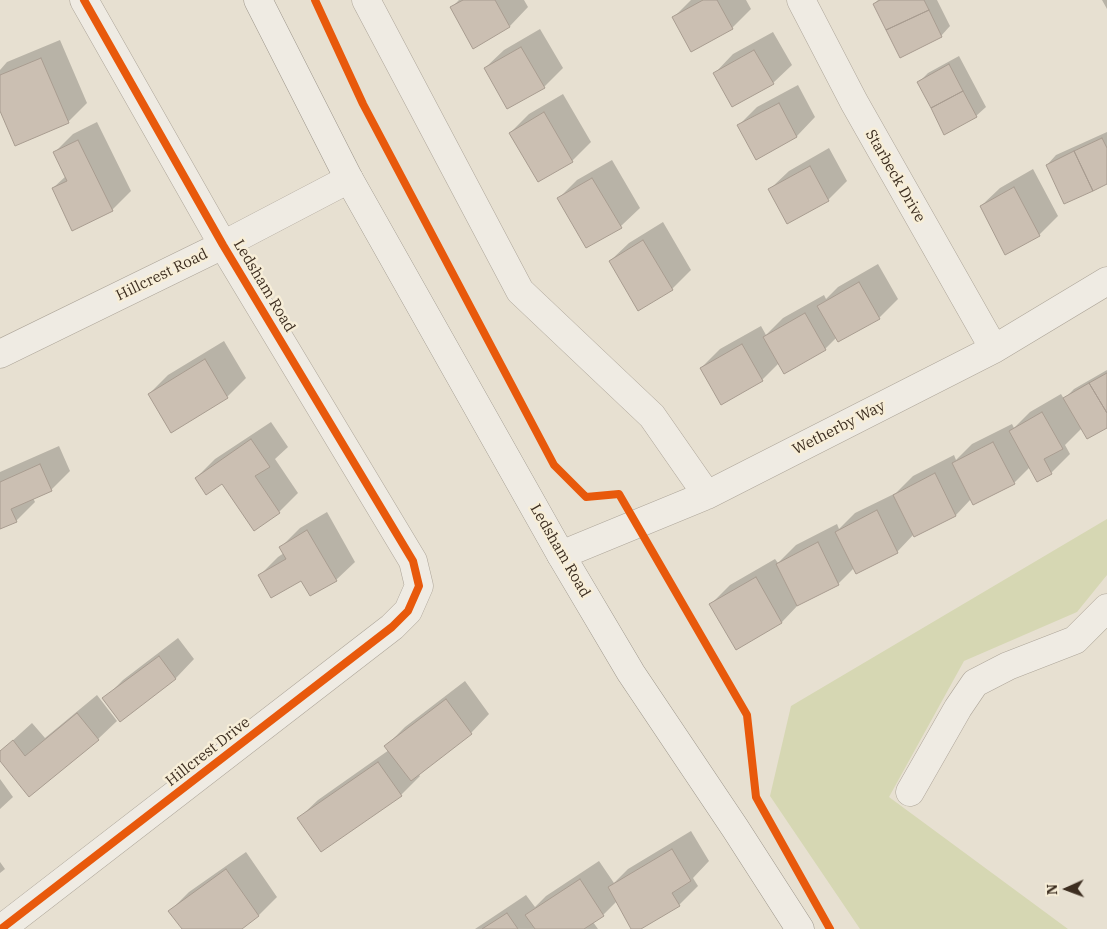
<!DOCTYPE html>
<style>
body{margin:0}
#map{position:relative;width:1107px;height:929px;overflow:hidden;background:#e7e0d1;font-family:"IBM Plex Serif",serif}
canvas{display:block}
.north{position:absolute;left:1042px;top:864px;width:50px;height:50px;-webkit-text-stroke:4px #f7eed8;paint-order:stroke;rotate:268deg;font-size:14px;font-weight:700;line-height:20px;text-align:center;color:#3d2e20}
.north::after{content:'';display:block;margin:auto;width:18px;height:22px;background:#3d2e20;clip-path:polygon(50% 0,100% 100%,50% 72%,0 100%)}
</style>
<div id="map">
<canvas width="1107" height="929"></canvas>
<div class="north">N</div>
</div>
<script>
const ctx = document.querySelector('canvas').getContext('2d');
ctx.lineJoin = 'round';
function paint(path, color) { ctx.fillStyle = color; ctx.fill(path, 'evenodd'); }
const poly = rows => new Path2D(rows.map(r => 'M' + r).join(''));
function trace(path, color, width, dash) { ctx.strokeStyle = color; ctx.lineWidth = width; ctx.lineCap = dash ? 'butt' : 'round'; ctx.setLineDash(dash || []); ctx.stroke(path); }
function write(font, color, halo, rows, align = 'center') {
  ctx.font = font + ' "IBM Plex Serif",serif'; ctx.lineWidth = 5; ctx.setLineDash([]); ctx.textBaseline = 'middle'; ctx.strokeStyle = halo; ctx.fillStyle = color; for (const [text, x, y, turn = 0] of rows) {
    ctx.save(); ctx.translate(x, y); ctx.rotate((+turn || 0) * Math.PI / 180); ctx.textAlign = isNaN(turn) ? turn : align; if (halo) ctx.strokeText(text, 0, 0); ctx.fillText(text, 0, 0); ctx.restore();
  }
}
const green = poly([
 [1107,519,1107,575,1077,612,964,661,889,797,1068,929,860,929,770,796,791,706]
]);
const shadow = poly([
 [459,0,524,0,528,7,510,26,452,7],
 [691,0,746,0,751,9,732,28,674,17],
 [878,0,937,0,950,26,941,36,874,4],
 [1102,0,1107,0,1107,9],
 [540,29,563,68,544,87,485,68,504,50],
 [773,32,792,65,773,83,715,73,733,54],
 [60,40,87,103,68,122,0,108,0,70,7,62],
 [959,56,986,107,976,116,919,82,928,73],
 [798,85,815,117,797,136,757,158,738,126,757,107],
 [563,94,591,142,572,161,510,133,529,114],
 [97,122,131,191,112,210,53,188,66,176,55,152,73,134],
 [1107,132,1107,183,1047,165,1056,155],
 [829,148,847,181,828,200,770,189,789,171],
 [612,160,640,208,621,226,559,198,577,180],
 [1033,169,1058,216,1039,235,981,206,1000,188],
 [663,222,691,270,672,289,610,261,629,243],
 [878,264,898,299,879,318,837,337,825,349,779,363,762,380,701,368,720,349,761,326,766,335,783,318,824,295,826,299,838,287],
 [224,341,246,378,227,397,149,394,168,375],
 [1107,370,1107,426,1082,428,1065,445,1070,454,1051,473,1030,467,1014,483,971,499,956,515,914,534,897,552,857,572,854,568,838,584,800,603,782,622,736,648,711,604,730,585,775,559,778,563,796,545,837,524,839,529,855,513,896,493,913,476,954,455,956,460,972,444,1012,424,1014,428,1030,412,1061,394,1064,399,1074,389],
 [271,422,288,447,275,459,298,493,279,512,254,529,223,482,196,478,215,459],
 [59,446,70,471,51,490,33,498,35,502,16,521,0,528,0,472],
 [327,512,355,562,336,580,259,576,278,557,284,553,281,547,300,528],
 [178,638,194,659,176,678,120,720,104,699,123,680],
 [465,681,489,714,471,733,418,774,420,776,401,795,299,818,318,800,389,750,386,746,405,727],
 [97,695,117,721,98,739,30,795,0,759,0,752,32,723,45,738],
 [0,779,13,797,0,809],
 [691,831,709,861,693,878,698,886,679,905,639,929,632,929,617,901,603,915,593,922,598,929,475,929,526,895,535,907,546,896,599,861,614,883,628,869],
 [246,852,277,897,259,915,240,929,183,929,170,911,189,892],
 [0,862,5,869,0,873]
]);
const building = poly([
 [463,0,495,0,510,27,473,49,450,7,463,0],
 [703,0,717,0,733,29,691,52,672,17,703,0],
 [880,0,924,0,929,10,886,30,873,4,880,0],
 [929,10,942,37,900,58,886,30,929,10],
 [521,47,545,88,507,109,484,68,521,47],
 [754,50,774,84,732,107,713,73,754,50],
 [41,58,69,123,15,146,0,111,0,75,41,58],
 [949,64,963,91,931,108,917,82,949,64],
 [963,91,977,117,944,135,931,108,963,91],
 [779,103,797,137,756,160,737,125,779,103],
 [544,112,573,162,538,182,509,133,544,112],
 [1102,138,1107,148,1107,184,1093,191,1074,151,1102,138],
 [78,140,113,211,72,231,52,188,67,181,53,152,78,140],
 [1074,151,1093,191,1064,204,1046,165,1074,151],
 [810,166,829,201,787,224,768,189,810,166],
 [592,178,622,228,586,248,557,198,592,178],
 [1014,187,1040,236,1005,255,980,206,1014,187],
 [643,240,673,290,638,311,609,261,643,240],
 [859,282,880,319,838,342,817,306,859,282],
 [805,313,826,350,784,374,763,337,805,313],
 [742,344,763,381,721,405,700,368,742,344],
 [205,359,228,398,171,433,148,394,205,359],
 [1107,373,1107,413,1089,383,1107,373],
 [1089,383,1107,413,1107,428,1087,439,1063,398,1089,383],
 [1042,412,1063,449,1044,459,1052,474,1037,482,1009,431,1042,412],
 [251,439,270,467,255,476,280,513,254,531,222,484,206,495,195,478,251,439],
 [993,442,1015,484,973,505,952,463,993,442],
 [40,464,52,491,11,509,17,522,0,529,0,482,40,464],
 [935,473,956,516,914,537,893,495,935,473],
 [877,510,898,553,856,574,835,532,877,510],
 [307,530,337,581,310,596,301,581,271,598,258,575,286,559,279,547,307,530],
 [818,542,839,585,797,606,776,564,818,542],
 [756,577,782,623,736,650,709,604,756,577],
 [159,656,176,679,120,722,102,698,159,656],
 [446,699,472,734,411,781,384,746,446,699],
 [77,713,99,740,29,797,0,761,0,751,13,740,25,756,77,713],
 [378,762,402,796,321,852,297,818,378,762],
 [672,849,691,881,672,893,680,906,641,929,631,929,608,887,672,849],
 [226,869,259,916,242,929,182,929,168,911,226,869],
 [580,879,604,916,584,929,535,929,525,915,580,879],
 [507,913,518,929,482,929,507,913]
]);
const minor = poly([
 [366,0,520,291,652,416,707,495],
 [801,0,854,102,994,349],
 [0,354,223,245,349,179],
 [561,555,707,495,994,349,1107,281],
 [910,792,958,708,975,683,1008,666,1075,640,1107,608],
 [1,929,392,627,408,611,419,586,413,561,223,245,84,0]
]);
const secondary = poly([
 [258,0,349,179,561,555,631,673,735,828,800,929]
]);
const cycleway = poly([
 [315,0,363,104,554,465,586,497,619,494,747,715,756,797,830,929],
 [1,929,392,627,408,611,419,586,413,561,223,245,84,0]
]);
const streetNames = [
 ["Starbeck Drive",895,176,60],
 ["Hillcrest Road",162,275,-26],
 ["Ledsham Road",264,286,59],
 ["Wetherby Way",839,428,-27],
 ["Ledsham Road",560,551,60],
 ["Hillcrest Drive",208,752,-38]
];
paint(green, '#d6d7b3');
paint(shadow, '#0003');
paint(building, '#cbbfb2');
trace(building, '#a89c90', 1);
trace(minor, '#ada599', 29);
trace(secondary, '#9c958a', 29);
trace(minor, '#efebe3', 28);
trace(secondary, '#efebe3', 28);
trace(cycleway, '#e8590c', 8);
write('15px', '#3d2e20', '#f7eed8', streetNames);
</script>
